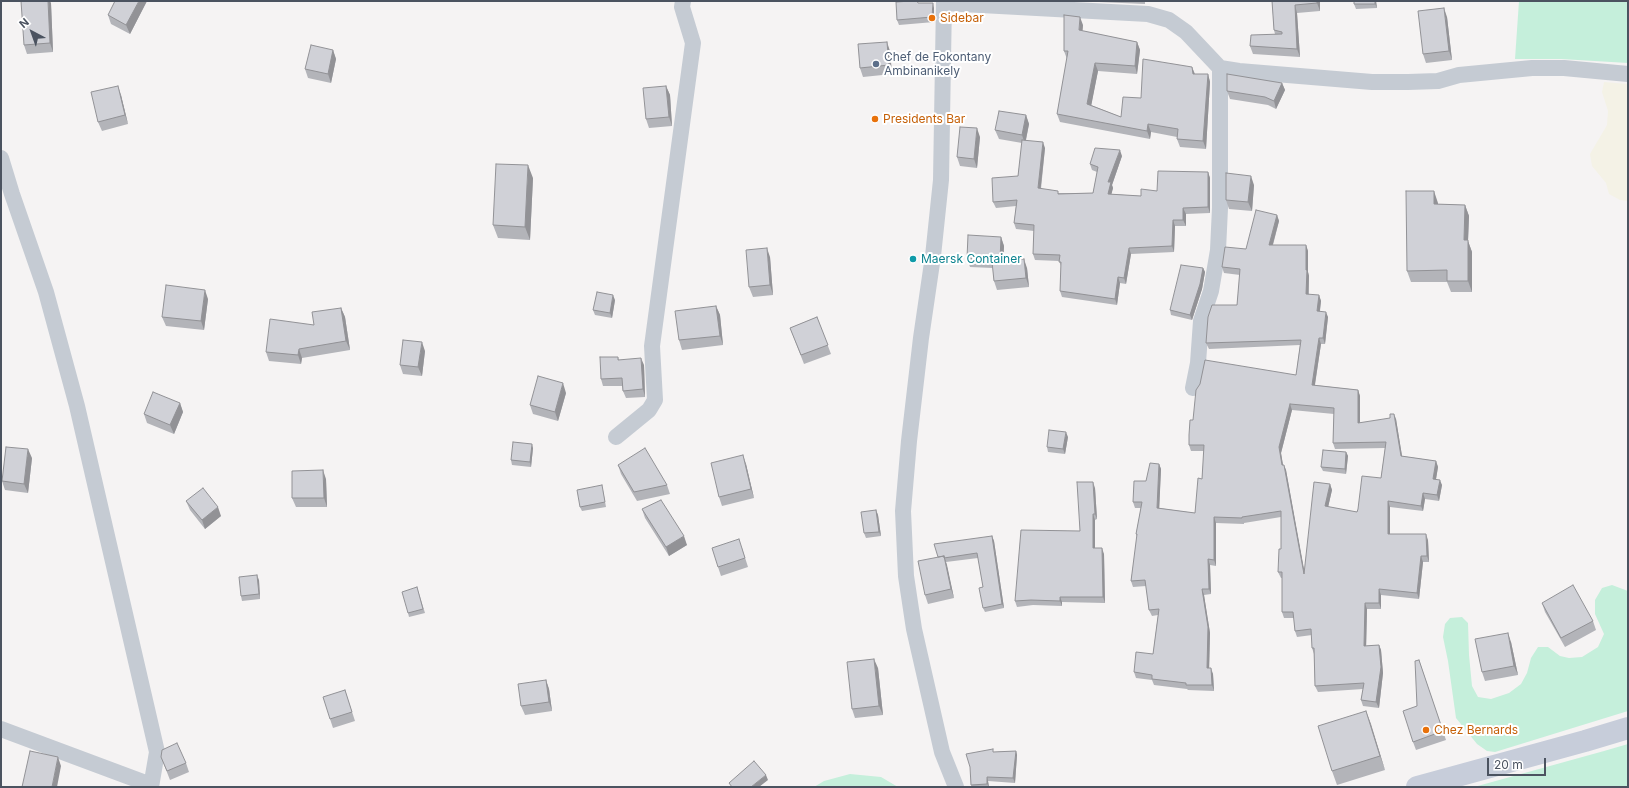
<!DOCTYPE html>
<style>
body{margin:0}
#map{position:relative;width:1629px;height:788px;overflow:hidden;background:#f5f3f3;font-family:Inter,sans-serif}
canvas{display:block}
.frame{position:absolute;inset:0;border:2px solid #4b5360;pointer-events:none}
.north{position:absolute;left:12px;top:12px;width:40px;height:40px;-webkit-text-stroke:3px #fff;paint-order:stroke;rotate:319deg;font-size:11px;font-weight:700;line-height:16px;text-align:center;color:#4b5360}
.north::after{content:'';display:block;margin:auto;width:14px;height:18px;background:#4b5360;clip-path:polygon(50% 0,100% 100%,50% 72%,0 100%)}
.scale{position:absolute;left:1487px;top:758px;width:59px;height:18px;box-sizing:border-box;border:2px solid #4b5360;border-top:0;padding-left:5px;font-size:12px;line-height:14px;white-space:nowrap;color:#4b5360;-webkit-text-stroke:3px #fff;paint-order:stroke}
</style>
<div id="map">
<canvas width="1629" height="788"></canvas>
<div class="frame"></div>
<div class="north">N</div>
<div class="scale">20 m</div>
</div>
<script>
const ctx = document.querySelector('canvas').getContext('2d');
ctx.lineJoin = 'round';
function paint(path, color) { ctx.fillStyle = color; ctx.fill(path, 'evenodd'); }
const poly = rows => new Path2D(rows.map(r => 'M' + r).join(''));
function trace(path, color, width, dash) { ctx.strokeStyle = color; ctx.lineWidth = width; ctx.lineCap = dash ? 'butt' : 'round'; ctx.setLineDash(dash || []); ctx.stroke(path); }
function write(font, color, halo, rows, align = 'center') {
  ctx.font = font + ' Inter,sans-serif'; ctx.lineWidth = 4; ctx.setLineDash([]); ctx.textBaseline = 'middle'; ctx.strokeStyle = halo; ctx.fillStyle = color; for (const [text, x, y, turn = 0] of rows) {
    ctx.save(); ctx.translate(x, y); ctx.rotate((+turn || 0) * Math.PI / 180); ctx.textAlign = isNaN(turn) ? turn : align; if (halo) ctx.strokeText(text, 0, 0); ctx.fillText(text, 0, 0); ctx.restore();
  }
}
const green = poly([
 [1519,1,1628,1,1628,63,1561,59,1515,59],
 [1612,585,1628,591,1628,711,1495,752,1487,751,1477,744,1456,718,1448,661,1443,637,1445,624,1450,618,1462,617,1468,623,1469,655,1472,686,1478,697,1491,699,1509,693,1521,684,1527,673,1531,658,1538,647,1548,647,1560,656,1569,658,1582,657,1598,647,1604,634,1595,614,1595,600,1602,588],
 [1628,744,1628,787,1474,787,1604,751],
 [850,774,881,777,898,787,814,787,824,781]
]);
const sand = poly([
 [1604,82,1628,84,1628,201,1620,200,1609,194,1606,183,1592,166,1590,154,1607,125,1608,111,1602,92]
]);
const street = poly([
 [944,1,941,180,933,256,921,338,909,441,903,511,906,576,914,629,942,752,956,787],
 [944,3,1148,14,1169,20,1186,32,1220,68,1239,71,1372,82,1408,82,1438,81,1459,75,1532,68,1564,68,1628,74],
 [1,158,12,194,46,292,77,406,157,752,151,787],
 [1193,388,1198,363,1201,321,1211,291,1218,250,1220,208,1220,68],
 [616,437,649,410,655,400,652,346,693,43,682,7,683,1],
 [1,729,151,785]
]);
const secondary = poly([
 [1417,787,1585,741,1628,728]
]);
const wall = poly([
 [147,1,130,34,111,24,108,15],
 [1099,1,1145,1,1145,4,1099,2],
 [1272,1,1320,1,1320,11,1297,13,1300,57,1253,54,1250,46,1275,34,1274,30],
 [1376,1,1377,8,1356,9,1354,4],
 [51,3,53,52,27,54,24,45],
 [918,3,934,8,934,22,899,25,897,20],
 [1447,17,1452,60,1426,63,1423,54],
 [1083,25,1082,31,1137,42,1140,50,1137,74,1098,71,1091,105,1121,117,1141,98,1192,67,1195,74,1208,74,1210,82,1206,149,1180,147,1177,139,1177,137,1151,132,1150,139,1060,122,1057,114,1067,59,1064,51],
 [333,50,336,59,331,83,308,78,305,69],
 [890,51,892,74,863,77,860,68],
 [1282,83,1285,90,1276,109,1268,105,1230,99,1227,91],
 [666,86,670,95,672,126,649,128,646,119],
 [121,95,128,124,102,131,98,122],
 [1026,115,1029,124,1026,140,1045,148,1041,189,1059,193,1093,193,1097,172,1092,170,1090,164,1122,156,1112,185,1113,188,1111,194,1141,196,1157,191,1208,172,1210,178,1210,213,1186,214,1186,226,1175,226,1174,252,1131,254,1126,284,1120,283,1117,305,1062,297,1060,291,1061,266,1059,261,1035,260,1033,254,1034,231,1016,229,1014,223,1016,206,996,208,993,202,1018,176,1022,143,999,139,995,130],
 [980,137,977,168,960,166,957,157],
 [533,178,530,240,498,238,493,225],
 [1254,185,1252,211,1229,209,1226,200],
 [1438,203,1438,204,1465,205,1469,216,1468,241,1472,252,1472,292,1451,292,1447,282,1411,282,1407,271],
 [1277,215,1279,221,1273,245,1306,245,1308,251,1308,272,1309,276,1309,295,1319,295,1321,301,1320,311,1328,317,1325,344,1321,344,1315,385,1358,390,1360,396,1360,423,1396,419,1402,456,1436,461,1438,467,1436,479,1442,485,1439,501,1425,499,1423,511,1390,507,1390,534,1428,540,1429,562,1423,562,1419,599,1381,595,1381,609,1367,609,1366,646,1379,645,1381,650,1383,673,1379,708,1363,706,1361,700,1363,689,1318,692,1315,686,1314,654,1312,648,1312,635,1297,637,1295,631,1294,618,1284,618,1282,612,1282,578,1281,578,1278,572,1281,549,1281,517,1244,523,1244,524,1216,523,1216,566,1210,565,1211,594,1204,595,1210,633,1209,668,1213,674,1214,691,1188,690,1187,689,1154,685,1152,680,1136,678,1134,672,1153,654,1158,615,1152,616,1149,610,1146,586,1133,587,1131,581,1137,537,1136,534,1141,508,1135,508,1133,502,1159,464,1161,469,1159,508,1195,513,1202,479,1204,451,1191,451,1189,445,1193,420,1296,375,1300,345,1209,349,1206,343,1237,305,1240,275,1224,273,1222,267,1246,249],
 [1292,410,1334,414,1333,443,1335,449,1385,448,1381,478,1357,512,1328,507,1332,490,1330,484,1304,571,1286,470,1283,465,1281,453],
 [1001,237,1004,246,1003,261,1027,268,1029,287,997,290,994,281,993,268,970,267,967,258],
 [770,257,773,295,753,297,749,287],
 [1203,268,1205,272,1202,289,1192,320,1171,315,1170,310],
 [208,299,204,330,166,326,162,317],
 [615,300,612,318,595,315,593,310],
 [716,306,720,315,723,345,682,350,679,340],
 [341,308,345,317,350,350,302,358,301,364,269,361,266,352,314,325],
 [817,317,831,354,804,364,790,328],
 [425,351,422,376,403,374,400,365],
 [618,357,619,360,644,365,645,397,626,398,623,391,622,386,603,386,601,379],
 [566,393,558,421,533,414,530,405],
 [180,403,183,412,174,434,147,423,144,414],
 [1068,437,1065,454,1048,452,1047,447],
 [533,448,531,467,512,465,511,460],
 [1346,452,1348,456,1346,474,1323,471,1321,467],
 [32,458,28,493,5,490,2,481],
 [746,464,754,498,722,506,719,497],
 [618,465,667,485,670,494,637,501,621,474],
 [326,479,327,507,296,507,292,498],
 [1095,488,1097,519,1095,520,1095,548,1104,554,1105,603,1062,602,1062,606,1033,605,1017,607,1015,601,1080,531],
 [603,490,606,507,582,511,580,507],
 [186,501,221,516,205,529,190,510],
 [642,509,687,545,669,556,645,518],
 [876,510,878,515,881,536,866,538,864,533],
 [992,536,994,541,1004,608,985,612,983,608,983,587,978,558,946,562,954,598,928,604,925,595,938,557],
 [742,548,748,567,721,576,718,567],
 [259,580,260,599,242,601,241,596],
 [417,587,425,613,409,617,408,613],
 [1542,603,1593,621,1596,630,1565,647,1545,612],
 [1511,642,1518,675,1485,681,1482,672],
 [1419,660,1446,740,1416,750,1413,742,1417,706],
 [878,668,883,715,855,718,852,709],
 [546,680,549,689,552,711,525,715,521,706],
 [345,690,355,721,333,728,330,719],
 [1366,711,1385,770,1337,785,1332,771],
 [1016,751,1017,755,1015,783,988,781,989,787,972,787,971,785,994,752],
 [161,757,186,763,189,772,170,780]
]);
const shadedWall = poly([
 [48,1,50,1,51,3,53,52,50,43],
 [139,1,147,1,130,34,126,25],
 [1317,1,1320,1,1320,11,1317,3],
 [1375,1,1376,1,1377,8,1375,4],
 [933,3,934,8,934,22,932,17],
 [1295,5,1297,13,1300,57,1297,49],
 [1444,8,1447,17,1452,60,1449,51],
 [1080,17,1083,25,1082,38,1079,30],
 [887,42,890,51,892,74,889,65],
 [1137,42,1140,50,1137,74,1135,66],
 [333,50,336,59,331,83,328,74],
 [1095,63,1098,71,1090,112,1087,104],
 [1192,67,1195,75,1193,74],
 [1208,74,1210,82,1206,149,1203,141],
 [1282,83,1285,90,1276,109,1274,101],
 [118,86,121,95,128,124,125,115],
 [666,86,670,95,672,126,669,117],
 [1026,115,1029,124,1025,144,1022,135],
 [1148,124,1151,132,1150,139,1147,131],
 [977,128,980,137,977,168,974,159],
 [1043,142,1045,148,1040,194,1038,188],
 [1120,150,1122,156,1112,185,1113,188,1110,200,1108,194,1108,182],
 [528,165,533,178,530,240,525,227],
 [1208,172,1210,178,1210,213,1208,207],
 [1251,176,1254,185,1252,211,1248,202],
 [1434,191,1438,203,1438,215,1434,204],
 [1465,205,1469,216,1468,241,1472,252,1472,292,1468,281,1464,240],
 [1183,208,1186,214,1186,226,1183,220],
 [1277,215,1279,221,1271,251,1269,245],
 [1173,220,1175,226,1174,252,1172,246],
 [1001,237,1004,246,1003,269,1000,260],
 [1306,245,1308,251,1308,272,1309,276,1308,300,1306,294],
 [767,248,770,257,773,295,770,285],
 [1129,248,1131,254,1126,284,1124,278],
 [1024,259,1027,268,1029,287,1026,278],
 [1203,268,1205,272,1202,289,1192,320,1190,315],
 [1118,277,1120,283,1117,305,1115,299],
 [205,290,208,299,204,330,201,321],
 [613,295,615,300,612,318,610,313],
 [1319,295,1321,301,1319,317,1317,311],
 [716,306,720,315,723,345,720,336],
 [341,308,345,317,350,350,346,341],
 [1326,312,1328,317,1325,344,1323,338],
 [1319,338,1321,344,1314,390,1312,385],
 [422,342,425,351,422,376,418,367],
 [299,349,302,358,301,364,298,355],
 [641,358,644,365,645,397,643,389],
 [563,383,566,393,558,421,555,412],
 [1358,390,1360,396,1360,429,1358,423],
 [180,403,183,412,174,434,170,425],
 [1290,404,1292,410,1281,453,1284,471,1282,465,1279,447],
 [1394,414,1396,419,1403,462,1401,456],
 [1066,432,1068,437,1065,454,1063,449],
 [532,444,533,448,531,467,530,462],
 [28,449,32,458,28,493,24,484],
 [1346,452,1348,456,1346,474,1345,469],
 [743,455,746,464,754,498,751,489],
 [1436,461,1438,467,1435,485,1433,479],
 [1159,464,1161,469,1159,514,1157,508],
 [1284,465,1286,470,1306,580,1304,574],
 [323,470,326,479,327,507,324,498],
 [1440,480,1442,485,1439,501,1437,495],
 [1093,482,1095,488,1097,519,1095,514],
 [1330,484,1332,490,1327,512,1325,506],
 [1423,493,1425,499,1423,511,1421,506],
 [1388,501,1390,507,1390,540,1388,534],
 [218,507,221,516,205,529,202,520],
 [876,510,878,515,881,536,879,532],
 [1093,514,1095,520,1095,554,1093,548],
 [1214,517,1216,523,1216,566,1214,560],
 [1426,534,1428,540,1429,562,1427,556],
 [684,536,687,545,669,556,666,547],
 [992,536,994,541,1004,608,1002,604],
 [1102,548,1104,554,1105,603,1103,597],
 [944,556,947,565,954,598,951,589],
 [1421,556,1423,562,1419,599,1417,593],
 [1208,559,1210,565,1211,594,1209,589],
 [257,575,259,580,260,599,259,594],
 [1202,589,1204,595,1210,633,1209,674,1207,668],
 [1379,589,1381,595,1381,609,1379,603],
 [1060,597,1062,602,1062,606,1060,601],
 [1365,603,1367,609,1366,652,1364,646],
 [1508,633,1511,642,1518,675,1514,666],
 [1379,645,1381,650,1383,673,1379,708,1376,702],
 [874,659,878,668,883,715,879,706],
 [1211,668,1213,674,1214,691,1212,685],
 [546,680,549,689,552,711,549,702],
 [1366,711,1371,724,1385,770,1380,756],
 [1016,751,1017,755,1015,783,1013,778],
 [58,757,61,766,57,787,52,787],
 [766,775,768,780,759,787,751,787],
 [987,777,988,781,989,787,987,784]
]);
const building = poly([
 [21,1,48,1,50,43,24,45,21,1],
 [115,1,139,1,126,25,108,15,115,1],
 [911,1,917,1,918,3,933,3,932,17,897,20,896,2,911,1],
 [1272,1,1317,1,1317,3,1295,5,1297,49,1250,46,1251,35,1282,34,1282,32,1274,30,1272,1],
 [1354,1,1375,1,1375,4,1354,4,1354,1],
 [1444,8,1449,51,1423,54,1418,11,1444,8],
 [1064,15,1080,17,1079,30,1137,42,1135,66,1095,63,1087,104,1121,117,1123,97,1141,98,1143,59,1192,67,1193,74,1208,74,1203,141,1177,139,1178,129,1148,124,1147,131,1057,114,1068,51,1064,51,1064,15],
 [887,42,889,65,860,68,858,44,887,42],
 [311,45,333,50,328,74,305,69,311,45],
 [1227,74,1282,83,1274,101,1265,97,1227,91,1227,74],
 [118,86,125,115,98,122,91,92,118,86],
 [666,86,669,117,646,119,643,88,666,86],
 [999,111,1026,115,1022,135,995,130,999,111],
 [960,127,977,128,974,159,957,157,960,127],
 [1022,140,1043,142,1038,188,1058,191,1058,194,1093,193,1098,167,1090,164,1095,148,1120,150,1108,182,1111,182,1108,194,1141,196,1141,189,1157,191,1158,171,1208,172,1208,207,1183,208,1183,220,1173,220,1172,246,1129,248,1124,278,1118,277,1115,299,1060,291,1061,262,1059,262,1060,255,1033,254,1034,225,1014,223,1017,200,993,202,992,178,1018,176,1022,140],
 [496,164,528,165,525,227,493,225,496,164],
 [1226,173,1251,176,1248,202,1226,200,1226,173],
 [1406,191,1434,191,1434,204,1465,205,1464,240,1468,240,1468,281,1447,281,1447,270,1407,271,1406,191],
 [1256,210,1277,215,1269,245,1306,245,1306,270,1307,270,1306,294,1319,295,1317,311,1326,312,1323,338,1319,338,1312,385,1358,390,1358,423,1390,418,1390,414,1394,414,1401,456,1436,461,1433,479,1440,480,1437,495,1423,493,1421,506,1388,501,1388,534,1426,534,1427,556,1421,556,1417,593,1379,589,1379,603,1365,603,1364,646,1379,645,1381,667,1376,702,1361,700,1364,683,1315,686,1314,648,1312,648,1311,629,1295,631,1293,612,1282,612,1282,572,1278,572,1279,549,1281,549,1281,511,1242,517,1242,518,1214,517,1214,560,1208,559,1209,589,1202,589,1208,627,1207,668,1211,668,1212,685,1186,685,1186,683,1152,679,1152,675,1134,672,1136,652,1153,654,1159,609,1149,610,1145,580,1131,581,1137,534,1136,534,1142,502,1133,502,1134,481,1146,481,1150,463,1159,464,1157,508,1195,513,1198,478,1202,479,1204,445,1189,445,1189,435,1190,420,1193,420,1196,390,1200,384,1205,360,1296,375,1301,340,1206,343,1208,317,1212,305,1237,305,1240,269,1222,267,1225,247,1246,249,1256,210],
 [1290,404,1334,408,1333,443,1386,442,1381,478,1362,476,1358,509,1357,512,1325,506,1330,484,1314,482,1304,574,1284,465,1282,465,1279,447,1290,404],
 [968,235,1001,237,1000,260,967,258,968,235],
 [767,248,770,285,749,287,746,250,767,248],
 [1024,259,1026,278,994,281,992,262,1024,259],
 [1181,265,1203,268,1200,284,1190,315,1170,310,1181,265],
 [166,285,205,290,201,321,162,317,166,285],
 [597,292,613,295,610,313,593,310,597,292],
 [716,306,720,336,679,340,675,311,716,306],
 [341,308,346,341,299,349,298,355,266,352,270,319,314,325,312,312,341,308],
 [817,317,828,345,801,355,790,328,817,317],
 [403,340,422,342,418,367,400,365,403,340],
 [600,357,618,357,618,360,641,358,643,389,623,391,622,378,601,379,600,357],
 [538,376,563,383,555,412,530,405,538,376],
 [153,392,180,403,170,425,144,414,153,392],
 [1049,430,1066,432,1063,449,1047,447,1049,430],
 [513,442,532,444,530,462,511,460,513,442],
 [6,447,28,449,24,484,2,481,6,447],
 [645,448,667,485,634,492,618,465,645,448],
 [1323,450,1346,452,1345,469,1321,467,1323,450],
 [743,455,751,489,719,497,711,463,743,455],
 [323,470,324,498,292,498,292,471,323,470],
 [1077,482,1093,482,1095,514,1093,514,1093,548,1102,548,1103,597,1060,597,1060,601,1031,600,1015,601,1021,530,1080,531,1077,482],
 [602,485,605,502,580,507,577,490,602,485],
 [203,488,218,507,202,520,186,501,203,488],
 [661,500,684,536,666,547,642,509,661,500],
 [876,510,879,532,864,533,861,512,876,510],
 [992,536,1002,604,983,608,979,588,983,587,977,553,944,558,944,556,938,557,934,544,992,536],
 [739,539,745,558,718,567,712,548,739,539],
 [944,556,951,589,925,595,918,561,944,556],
 [257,575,259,594,241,596,239,577,257,575],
 [1573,585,1593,621,1561,638,1542,603,1573,585],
 [417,587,423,609,408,613,402,592,417,587],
 [1508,633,1514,666,1482,672,1475,639,1508,633],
 [874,659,879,706,852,709,847,662,874,659],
 [1419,660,1443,731,1413,742,1403,711,1417,706,1415,661,1419,660],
 [546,680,549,702,521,706,518,684,546,680],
 [345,690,352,712,330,719,323,697,345,690],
 [1366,711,1380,756,1332,771,1318,726,1366,711],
 [177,743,186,763,167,771,161,757,162,750,177,743],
 [993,749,993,752,1016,751,1013,778,987,777,987,784,971,785,970,767,966,754,993,749],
 [30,751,58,757,52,787,22,787,30,751],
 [754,761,766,775,751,787,732,787,729,783,754,761]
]);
const markers = [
 [932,18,4,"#e8710a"],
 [876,64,4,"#5c6f8a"],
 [875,119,4,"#e8710a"],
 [913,259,4,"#0f9aa8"],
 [1426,730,4,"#e8710a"]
];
const foodNames = [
 ["Sidebar",940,18],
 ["Presidents Bar",883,119],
 ["Chez Bernards",1434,730]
];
const serviceNames = [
 ["Chef de Fokontany",884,57],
 ["Ambinanikely",884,71]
];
const cultureNames = [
 ["Maersk Container",921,259]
];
paint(green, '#c5efdb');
paint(sand, '#f4f2e6');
trace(street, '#c5cbd3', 16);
trace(secondary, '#c7cdda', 22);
paint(wall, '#b3b4b9');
paint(shadedWall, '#929296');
paint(building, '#d0d1d7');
trace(building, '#929296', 1);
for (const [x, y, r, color] of markers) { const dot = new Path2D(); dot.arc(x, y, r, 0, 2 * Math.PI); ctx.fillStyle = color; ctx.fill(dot); trace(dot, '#fff', 1.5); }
write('12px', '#c56008', '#fff', foodNames, 'left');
write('12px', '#4e5e75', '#fff', serviceNames, 'left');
write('12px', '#0d838f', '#fff', cultureNames, 'left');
</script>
